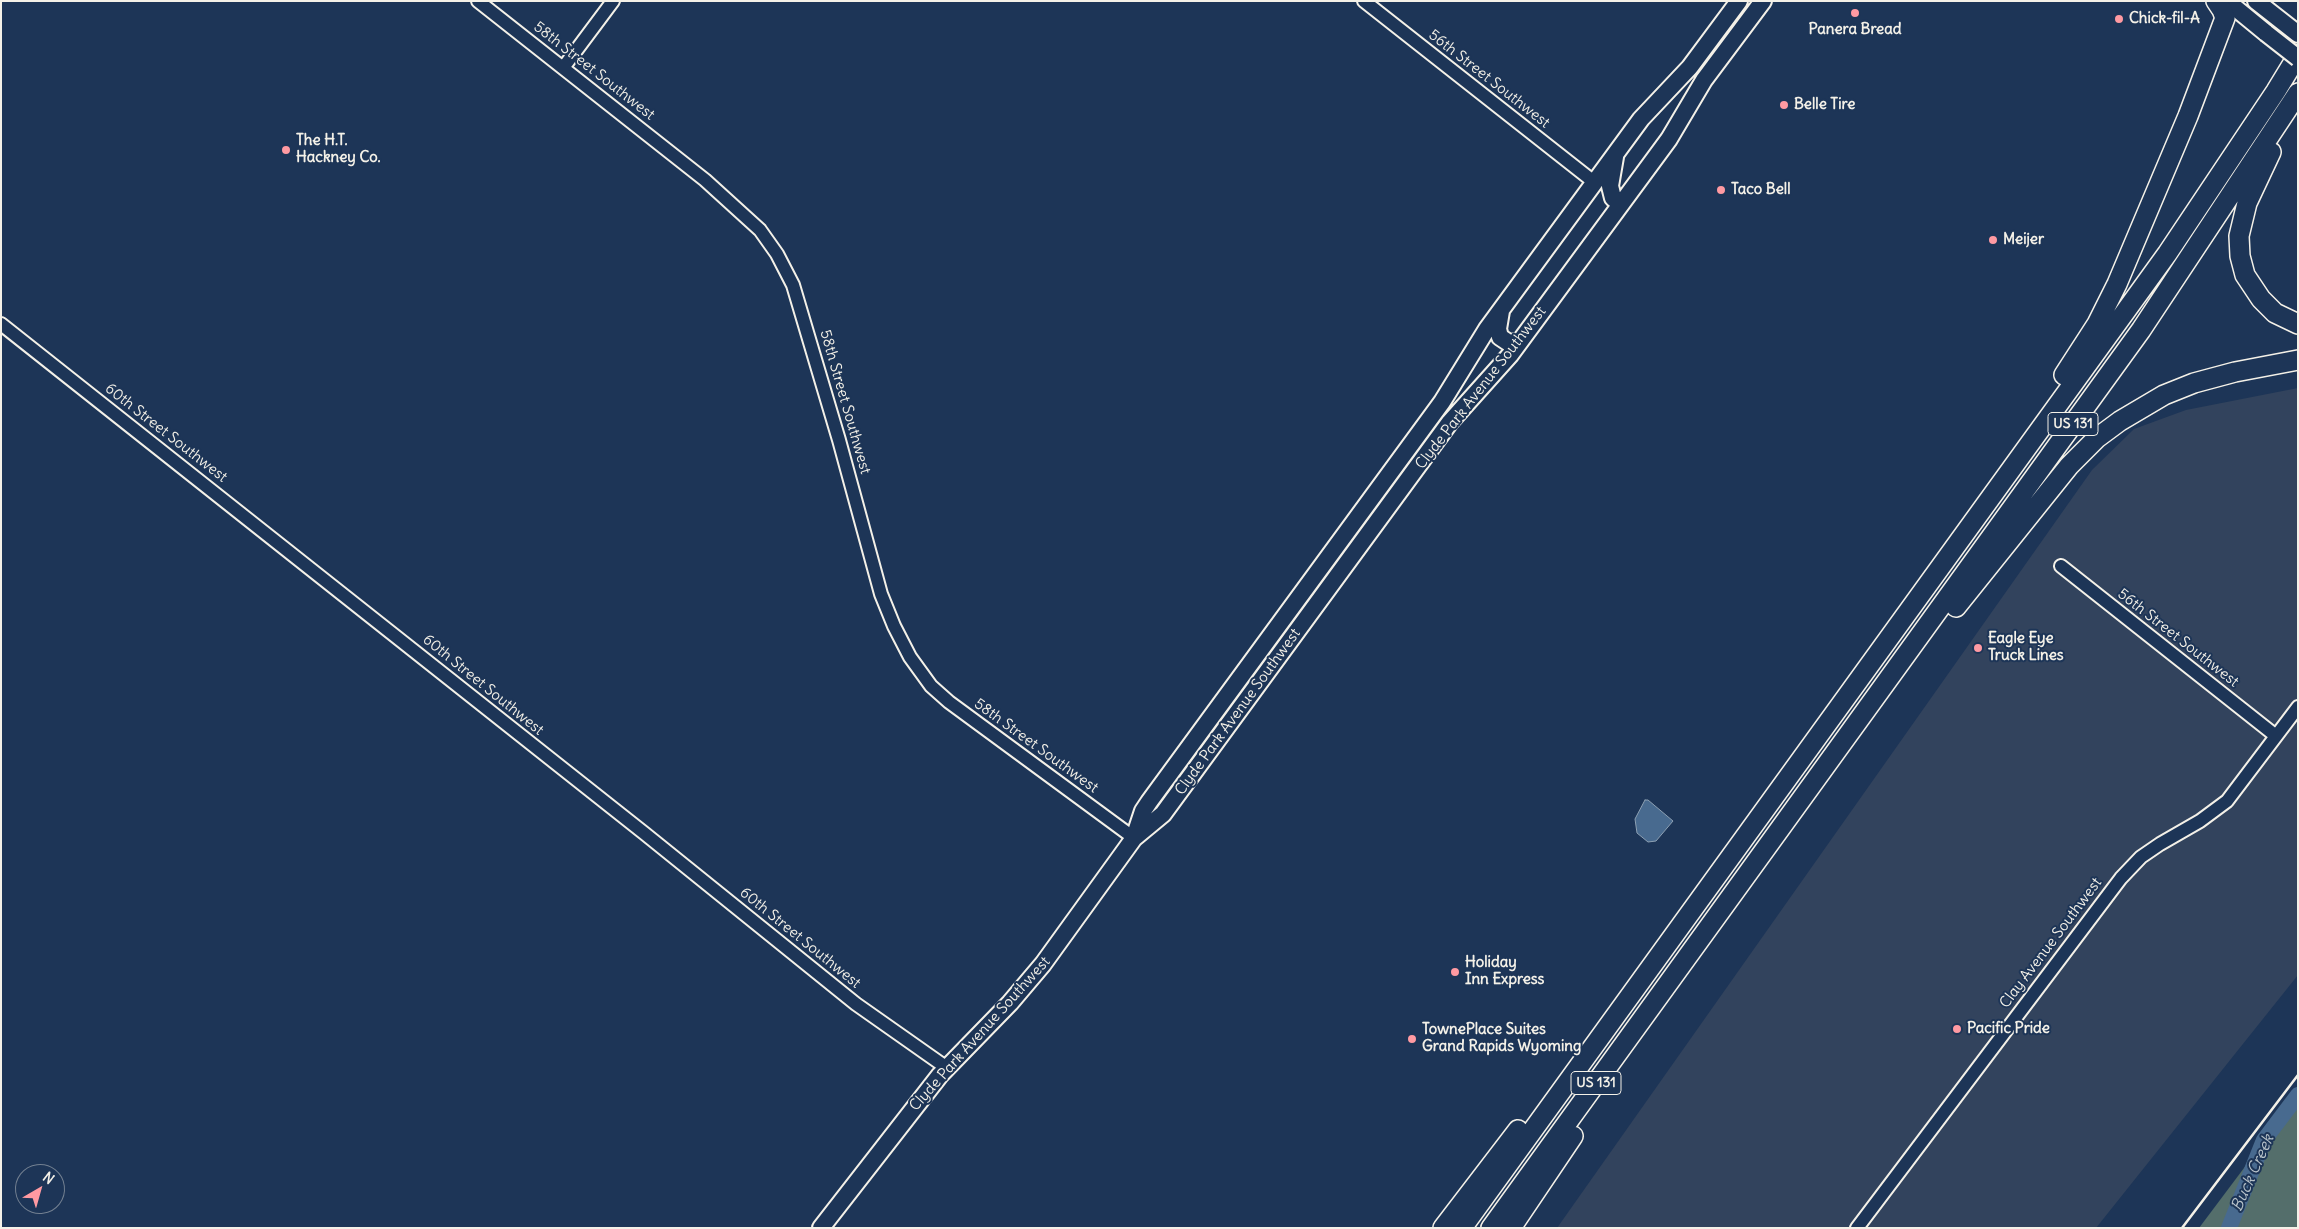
<!DOCTYPE html>
<style>
body{margin:0}
#map{position:relative;width:2299px;height:1229px;overflow:hidden;background:#1d3557;font-family:Delius,sans-serif}
canvas{display:block}
.frame{position:absolute;inset:0;border:2px solid #f4f1e8;pointer-events:none}
.north{position:absolute;left:15px;top:1164px;width:50px;height:50px;box-sizing:border-box;background:#1d3557;border:1px solid #738091;border-radius:50%;rotate:38deg;font-size:14px;font-weight:700;line-height:20px;text-align:center;color:#f4f1e8}
.north::after{content:'';display:block;margin:auto;width:18px;height:22px;background:#ff9aa2;clip-path:polygon(50% 0,100% 100%,50% 72%,0 100%)}
</style>
<div id="map">
<canvas width="2299" height="1229"></canvas>
<div class="frame"></div>
<div class="north">N</div>
</div>
<script>
const ctx = document.querySelector('canvas').getContext('2d');
ctx.lineJoin = 'round';
function paint(path, color) { ctx.fillStyle = color; ctx.fill(path, 'evenodd'); }
const poly = rows => new Path2D(rows.map(r => 'M' + r).join(''));
function trace(path, color, width, dash) { ctx.strokeStyle = color; ctx.lineWidth = width; ctx.lineCap = dash ? 'butt' : 'round'; ctx.setLineDash(dash || []); ctx.stroke(path); }
function write(font, color, halo, rows, align = 'center') {
  ctx.font = font + ' Delius,sans-serif'; ctx.lineWidth = 4; ctx.setLineDash([]); ctx.textBaseline = 'middle'; ctx.strokeStyle = halo; ctx.fillStyle = color; for (const [text, x, y, turn = 0] of rows) {
    ctx.save(); ctx.translate(x, y); ctx.rotate((+turn || 0) * Math.PI / 180); ctx.textAlign = isNaN(turn) ? turn : align; if (halo) ctx.strokeText(text, 0, 0); ctx.fillText(text, 0, 0); ctx.restore();
  }
}
const built = poly([
 [2298,388,2298,975,2096,1228,1557,1228,2092,470,2134,429,2186,410]
]);
const green = poly([
 [2298,1096,2298,1228,2199,1228]
]);
const water = poly([
 [1645,800,1648,800,1673,821,1656,841,1648,842,1637,833,1635,819,1645,800]
]);
const river = poly([
 [2229,1228,2264,1140,2298,1095]
]);
const minor = poly([
 [478,1,705,180,760,230,777,254,793,285,839,440,881,594,894,626,910,657,931,686,949,702,1134,838],
 [1364,1,1594,182],
 [563,68,613,1],
 [1,324,644,833,856,1004,947,1068],
 [2061,566,2276,736],
 [1857,1228,2121,878,2141,857,2160,844,2200,821,2227,801,2298,707]
]);
const major = poly([
 [2227,1,2266,33],
 [2256,1,2298,34],
 [1615,157,1610,186,1613,198,1620,204],
 [1501,311,1498,329,1500,337,1509,343,1519,342],
 [1134,838,1143,811,1149,802,1442,402,1487,329,1641,119,1690,67,1739,1],
 [821,1228,940,1075,1010,1003,1043,964,1134,838,1163,814,1450,422,1510,355,1669,139,1704,80,1763,1]
]);
const highway = poly([
 [2271,152,2247,203,2239,236,2240,256,2245,275,2261,299,2275,313,2298,324],
 [2064,375,2097,324,2117,284,2188,116,2225,18,2222,10,2216,1],
 [1956,607,2069,466,2097,438,2120,421,2164,395,2194,383,2235,372,2298,360],
 [1443,1228,1518,1130],
 [1462,1228,2167,254,2276,91,2298,55],
 [1491,1228,2141,330,2298,93],
 [1511,1228,1573,1136]
]);
const rail = poly([
 [2182,1228,2298,1075]
]);
const majorBridge = poly([
 [2266,33,2298,58]
]);
const markers = [
 [1855,13,5,"#ff9aa2"],
 [2119,19,5,"#ff9aa2"],
 [1784,105,5,"#ff9aa2"],
 [286,150,5,"#ff9aa2"],
 [1721,190,5,"#ff9aa2"],
 [1993,240,5,"#ff9aa2"],
 [1978,648,5,"#ff9aa2"],
 [1455,972,5,"#ff9aa2"],
 [1957,1029,5,"#ff9aa2"],
 [1412,1039,5,"#ff9aa2"]
];
const shields = [
 [2073,424,50],
 [1596,1083,50]
];
const shieldNames = [
 ["US 131",2073,424],
 ["US 131",1596,1083]
];
const poiNames = [
 ["Chick-fil-A",2129,19],
 ["Panera Bread",1855,30,"center"],
 ["Belle Tire",1794,105],
 ["The H.T.",296,141],
 ["Hackney Co.",296,158],
 ["Taco Bell",1731,190],
 ["Meijer",2003,240],
 ["Eagle Eye",1988,639],
 ["Truck Lines",1988,656],
 ["Holiday",1465,963],
 ["Inn Express",1465,980],
 ["Pacific Pride",1967,1029],
 ["TownePlace Suites",1422,1030],
 ["Grand Rapids Wyoming",1422,1047]
];
const streetNames = [
 ["58th Street Southwest",594,71,38],
 ["56th Street Southwest",1489,79,38],
 ["Clyde Park Avenue Southwest",1481,388,-52],
 ["58th Street Southwest",845,402,74],
 ["60th Street Southwest",166,433,38],
 ["56th Street Southwest",2178,638,38],
 ["60th Street Southwest",483,685,39],
 ["Clyde Park Avenue Southwest",1238,712,-54],
 ["58th Street Southwest",1036,746,36],
 ["60th Street Southwest",800,938,39],
 ["Clay Avenue Southwest",2051,943,-53],
 ["Clyde Park Avenue Southwest",980,1034,-48]
];
const waterNames = [
 ["Buck Creek",2253,1173,-66]
];
paint(built, '#32435d');
paint(green, '#546e6b');
paint(water, '#486a8f');
trace(water, '#8da0b3', 1);
trace(river, '#486a8f', 16);
trace(minor, '#f4f1e8', 16);
trace(major, '#f4f1e8', 20);
trace(highway, '#f4f1e8', 22);
trace(minor, '#1d3557', 12);
trace(major, '#1d3557', 16);
trace(highway, '#1d3557', 19);
trace(rail, '#f4f1e8', 2.5);
trace(majorBridge, '#f4f1e8', 20, []);
trace(majorBridge, '#1d3557', 16);
for (const [x, y, r, color] of markers) { const dot = new Path2D(); dot.arc(x, y, r, 0, 2 * Math.PI); ctx.fillStyle = color; ctx.fill(dot); trace(dot, '#1d3557', 2); }
for (const [x, y, w] of shields) { const box = new Path2D(); box.roundRect(x - w / 2, y - 11.5, w, 23, 4); ctx.fillStyle = '#1d3557'; ctx.fill(box); trace(box, '#f4f1e8', 1); }
write('bold 14px', '#f4f1e8', null, shieldNames);
write('bold 15px', '#f4f1e8', '#1d3557', poiNames, 'left');
write('15px', '#f4f1e8', '#1d3557', streetNames);
write('italic 16px', '#b8c2c9', '#1d3557', waterNames);
</script>
